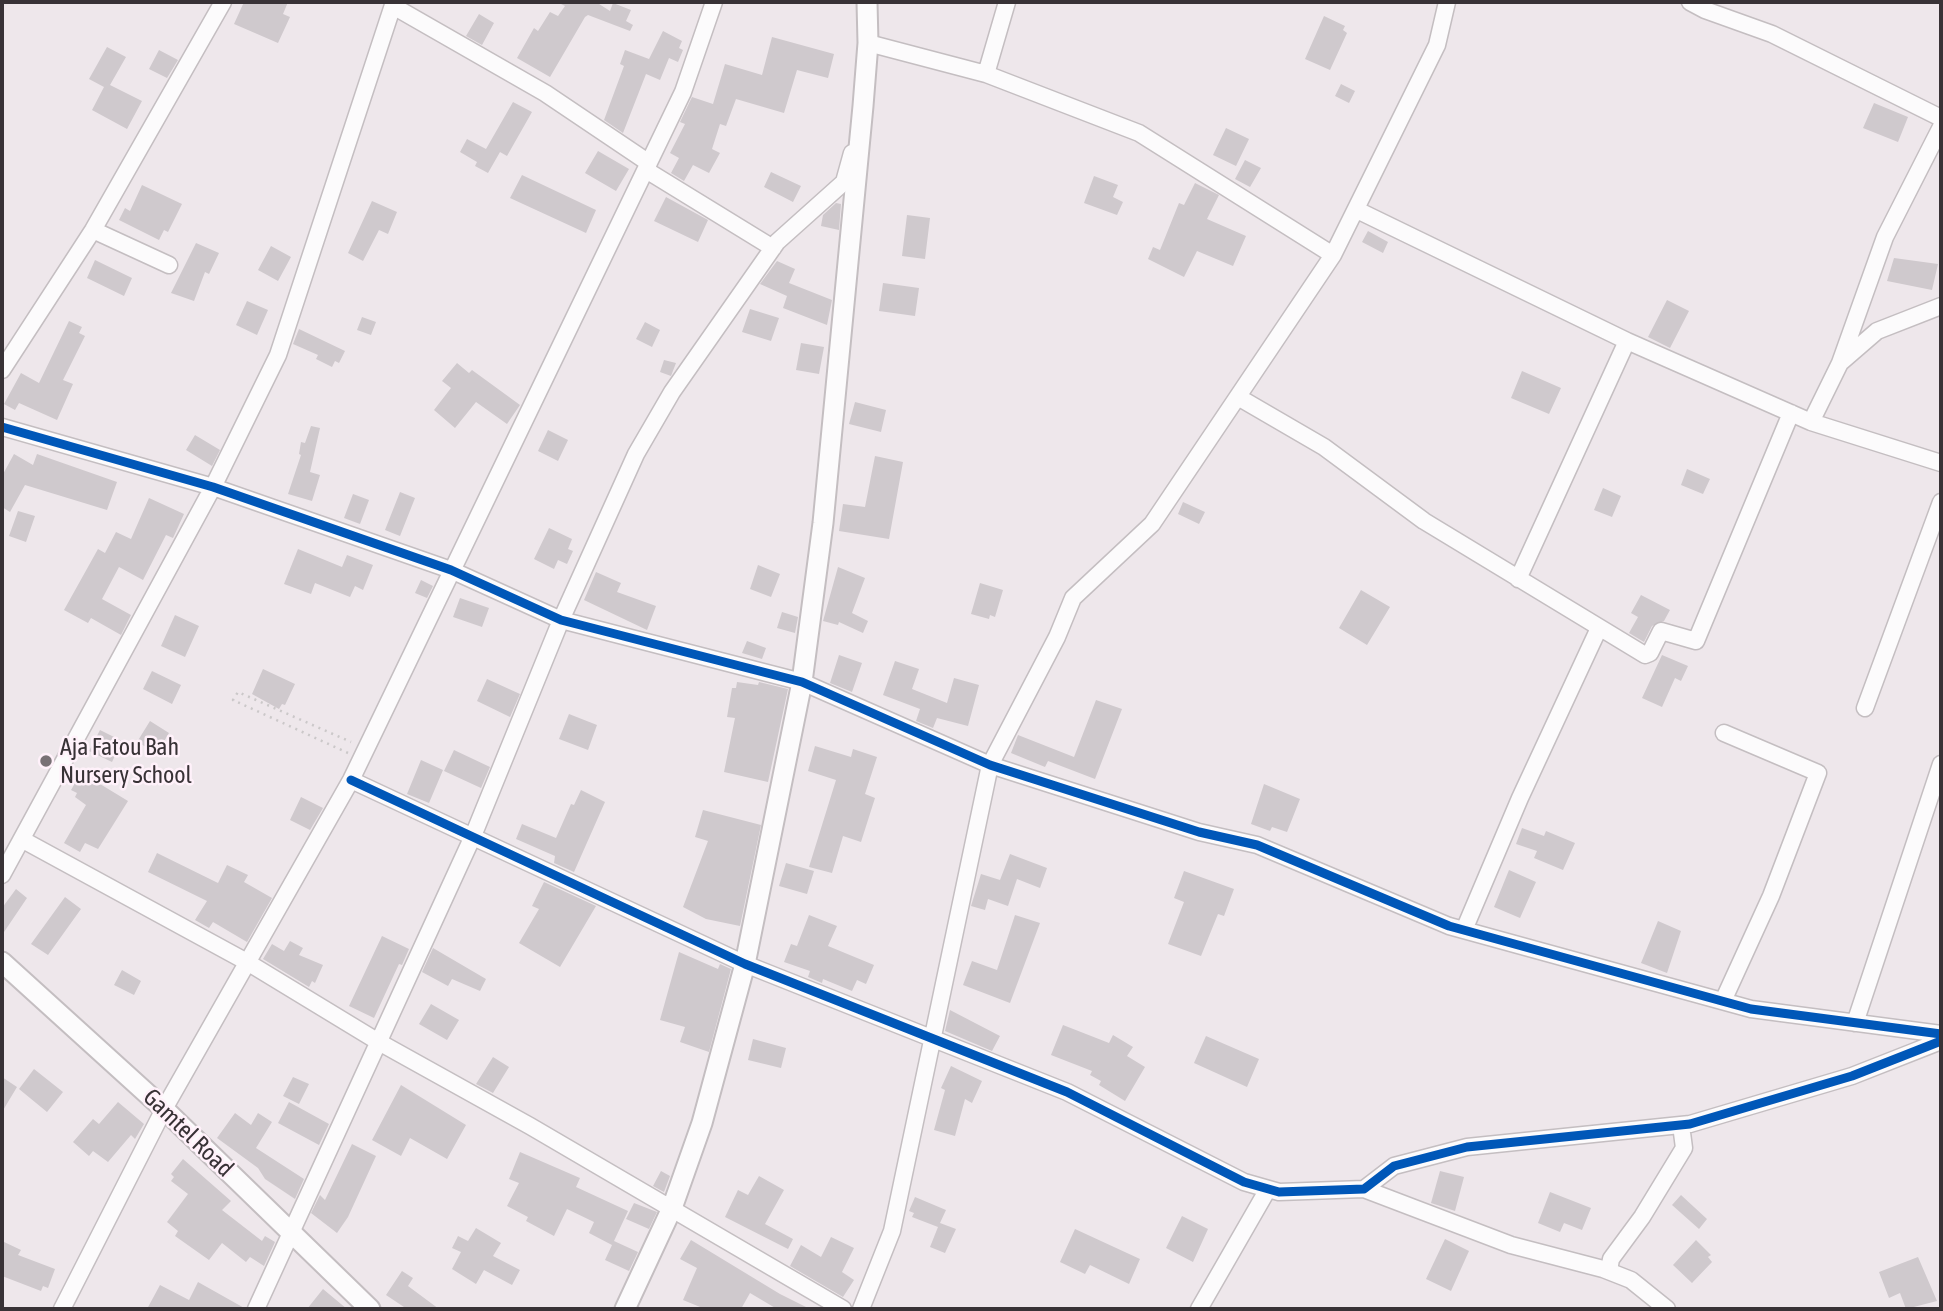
<!DOCTYPE html>
<style>
body{margin:0}
#map{position:relative;width:1943px;height:1311px;overflow:hidden;background:#eee7eb;font-family:"Asap Condensed",sans-serif}
canvas{display:block}
.frame{position:absolute;inset:0;border:4px solid #383236;pointer-events:none}
</style>
<div id="map">
<canvas width="1943" height="1311"></canvas>
<div class="frame"></div>
</div>
<script>
const ctx = document.querySelector('canvas').getContext('2d');
ctx.lineJoin = 'round';
function paint(path, color) { ctx.fillStyle = color; ctx.fill(path, 'evenodd'); }
const poly = rows => new Path2D(rows.map(r => 'M' + r).join(''));
function trace(path, color, width, dash) { ctx.strokeStyle = color; ctx.lineWidth = width; ctx.lineCap = dash ? 'butt' : 'round'; ctx.setLineDash(dash || []); ctx.stroke(path); }
function write(font, color, halo, rows, align = 'center') {
  ctx.font = font + ' "Asap Condensed",sans-serif'; ctx.lineWidth = 5; ctx.setLineDash([]); ctx.textBaseline = 'middle'; ctx.strokeStyle = halo; ctx.fillStyle = color; for (const [text, x, y, turn = 0] of rows) {
    ctx.save(); ctx.translate(x, y); ctx.rotate((+turn || 0) * Math.PI / 180); ctx.textAlign = isNaN(turn) ? turn : align; if (halo) ctx.strokeText(text, 0, 0); ctx.fillText(text, 0, 0); ctx.restore();
  }
}
const building = poly([
 [244,2,288,2,283,14,290,17,278,43,234,24],
 [557,2,596,2,610,11,613,3,631,10,626,21,633,25,630,31,588,15,585,17,550,77,517,58,534,28,538,31,550,12,558,16,565,6],
 [479,14,494,23,482,45,466,36],
 [1324,16,1345,26,1343,30,1347,33,1330,70,1305,59],
 [663,31,682,41,679,48,683,50,678,62,669,58,660,80,646,74,623,133,604,120,624,66,620,64,625,50,649,59],
 [772,37,834,54,828,78,797,70,784,113,736,99,726,126,720,124,712,149,720,153,709,173,693,165,684,181,671,173,679,158,670,153,685,124,680,122,692,97,713,104,725,64,762,75],
 [107,47,126,57,110,85,142,101,127,129,92,110,104,87,89,79],
 [159,50,178,60,167,78,149,69],
 [1341,84,1355,91,1349,103,1335,96],
 [513,102,532,112,507,156,500,152,488,173,475,166,477,162,460,152,467,139,486,149],
 [1874,103,1908,117,1898,142,1863,128],
 [1226,128,1249,139,1236,166,1213,155],
 [598,151,629,169,616,191,585,173],
 [1245,160,1261,168,1250,187,1235,179],
 [771,172,801,186,793,202,764,187],
 [522,175,596,210,586,233,510,198],
 [1094,176,1118,185,1113,197,1123,202,1117,215,1084,203],
 [1195,183,1219,195,1207,219,1246,236,1233,266,1197,251,1184,277,1148,259,1153,247,1160,250,1179,203,1184,205],
 [142,185,182,204,168,232,164,230,159,240,119,220,125,208,130,211],
 [666,197,708,220,698,242,654,221],
 [372,201,397,212,388,234,379,230,363,261,348,253],
 [836,203,841,204,839,230,821,226,823,215],
 [907,215,930,218,925,259,902,256],
 [1368,231,1388,242,1383,253,1362,242],
 [196,243,219,253,209,274,205,272,194,301,171,293],
 [271,246,291,257,278,281,258,270],
 [1894,258,1938,264,1932,290,1887,281],
 [95,260,132,278,124,296,87,278],
 [777,261,795,269,789,283,832,300,827,325,783,308,787,296,760,284],
 [883,283,919,288,915,316,879,311],
 [1667,300,1689,311,1670,348,1648,337],
 [247,301,268,310,257,335,236,325],
 [750,309,779,318,771,341,742,332],
 [362,317,376,322,371,335,357,330],
 [69,321,82,327,79,333,85,336,63,380,73,384,57,420,19,403,15,410,4,404,21,373,39,383],
 [645,322,660,330,652,347,636,339],
 [299,329,345,351,339,363,335,361,332,367,316,359,318,355,293,344],
 [801,343,824,347,819,374,796,370],
 [664,360,676,363,671,376,660,372],
 [457,363,469,373,472,370,520,405,507,424,476,402,455,428,434,410,451,388,442,381],
 [1522,371,1561,388,1549,414,1511,398],
 [855,402,886,410,881,432,849,424],
 [311,426,320,428,310,472,320,475,312,501,288,494,301,455,299,454,301,442,305,443],
 [548,430,568,440,558,461,538,451],
 [195,435,220,450,212,466,186,450],
 [14,454,33,465,37,454,117,482,107,510,25,485,10,512,2,507,2,476],
 [875,456,903,462,889,539,839,531,843,504,865,507],
 [1687,469,1710,479,1703,494,1681,485],
 [1603,488,1621,496,1612,517,1594,510],
 [400,492,415,498,400,536,385,530],
 [353,494,369,500,360,524,344,518],
 [149,498,184,514,173,538,166,535,143,580,119,567,102,599,131,615,121,635,91,618,88,623,64,610,98,549,105,553,116,532,131,539],
 [1183,502,1205,512,1199,524,1178,514],
 [18,511,35,516,26,542,9,536],
 [549,528,572,539,568,549,573,551,567,564,558,560,554,569,534,559],
 [298,549,342,567,347,555,373,565,363,590,355,586,350,597,315,583,311,594,284,584],
 [758,565,780,574,771,597,750,589],
 [838,567,865,578,852,613,868,621,863,633,839,622,838,625,823,621],
 [596,572,621,583,617,592,656,606,647,630,584,600],
 [421,580,433,586,427,598,415,593],
 [980,583,1003,590,995,617,990,615,989,619,971,614],
 [1361,590,1390,607,1367,645,1339,628],
 [1641,595,1670,610,1664,621,1652,626,1644,642,1629,633,1638,617,1631,613],
 [460,598,489,608,482,627,453,617],
 [782,612,798,617,795,633,777,628],
 [175,615,199,626,185,657,161,646],
 [747,641,766,648,762,659,742,653],
 [839,655,862,663,852,692,830,683],
 [1662,655,1688,666,1681,681,1675,678,1662,707,1642,698],
 [895,661,919,669,912,689,947,703,954,678,979,685,968,726,937,718,933,728,916,721,920,709,883,695],
 [263,669,295,684,285,705,282,704,279,709,252,694],
 [152,671,181,685,172,704,143,689],
 [487,679,520,694,510,717,477,701],
 [737,682,758,685,759,682,788,689,768,782,724,772,735,718,727,717,732,688,736,688],
 [1096,700,1122,709,1095,779,1048,761,1045,767,1011,753,1018,735,1074,757],
 [569,714,597,725,588,750,559,739],
 [150,721,169,733,157,753,137,742],
 [100,730,122,741,112,762,89,751],
 [815,746,851,757,853,749,877,757,865,794,875,798,861,842,843,836,832,873,809,867,836,780,808,771],
 [454,750,490,767,481,788,444,771],
 [421,760,443,770,429,803,407,794],
 [77,770,128,801,98,849,85,843,80,852,64,843,86,805,75,797,77,793,71,790,74,785,70,782],
 [1264,784,1300,799,1287,832,1272,827,1270,831,1251,824],
 [581,790,605,802,574,872,554,863,555,856,516,839,522,824,556,838,571,804,574,805],
 [301,797,323,808,310,830,290,820],
 [703,810,761,825,740,926,706,919,683,907,708,841,695,837],
 [1522,828,1544,836,1546,831,1575,843,1563,870,1534,858,1537,851,1516,844],
 [157,853,218,883,227,865,248,875,244,882,272,898,247,942,213,922,209,928,195,920,207,901,148,872],
 [1010,854,1047,868,1040,888,1017,879,1008,906,988,899,985,910,971,906,981,874,1000,880],
 [786,863,814,871,807,894,779,886],
 [1509,870,1536,882,1520,918,1494,907],
 [1184,871,1234,889,1224,916,1218,914,1201,956,1168,944,1184,902,1174,898],
 [544,882,596,906,560,967,519,943,539,909,532,906],
 [16,889,27,898,2,935,2,908],
 [65,897,81,909,48,955,31,944],
 [809,915,837,926,828,946,874,965,866,984,857,980,852,991,823,979,822,983,808,977,810,971,784,962,791,944,797,946],
 [1015,915,1040,923,1010,1003,963,985,972,961,997,970],
 [1658,921,1681,931,1667,973,1641,963],
 [382,936,409,949,402,965,399,964,374,1018,349,1006],
 [290,941,303,948,299,955,323,965,315,983,312,981,309,987,263,959,272,944,284,951],
 [433,948,486,979,480,991,452,979,448,986,422,972],
 [679,952,718,969,720,964,731,969,709,1052,680,1042,685,1027,660,1020],
 [122,970,141,981,134,995,114,985],
 [431,1004,459,1020,447,1040,419,1024],
 [950,1010,1000,1036,992,1051,945,1031],
 [1063,1025,1109,1043,1113,1035,1133,1047,1127,1056,1145,1067,1125,1101,1099,1085,1101,1081,1090,1075,1092,1071,1051,1055],
 [1206,1036,1259,1059,1247,1087,1194,1063],
 [753,1039,786,1048,781,1068,748,1060],
 [493,1057,509,1067,493,1093,476,1084],
 [951,1066,982,1081,972,1103,965,1099,955,1136,934,1130,945,1090,941,1088],
 [34,1069,63,1092,47,1112,19,1089],
 [2,1077,17,1087,2,1112],
 [293,1077,309,1084,299,1104,283,1096],
 [401,1085,466,1125,447,1159,410,1138,401,1156,372,1140],
 [118,1102,144,1124,135,1139,131,1135,108,1162,93,1151,89,1156,73,1142,93,1119,99,1124],
 [289,1102,329,1124,319,1145,278,1123],
 [235,1113,251,1125,258,1113,272,1122,256,1148,304,1179,295,1199,265,1179,258,1168,217,1138],
 [352,1144,376,1156,348,1217,337,1233,311,1213,320,1195,325,1200],
 [520,1152,580,1178,576,1187,628,1211,614,1241,638,1252,629,1271,605,1260,612,1245,589,1233,594,1222,567,1209,554,1236,526,1221,528,1217,507,1206,519,1183,509,1179],
 [183,1159,231,1201,222,1210,262,1241,265,1236,275,1242,264,1266,250,1257,246,1262,222,1243,209,1260,175,1236,178,1231,167,1222,188,1194,171,1181,174,1177,171,1174],
 [661,1171,670,1176,664,1192,653,1186],
 [1440,1171,1464,1177,1455,1211,1431,1203],
 [759,1176,784,1190,765,1224,793,1239,788,1249,725,1217,738,1190,748,1195],
 [1550,1192,1591,1208,1582,1230,1564,1223,1560,1232,1538,1223],
 [1681,1195,1707,1219,1699,1229,1672,1205],
 [915,1197,946,1210,940,1223,956,1229,945,1253,930,1247,938,1227,912,1217,914,1213,909,1211],
 [634,1203,657,1212,649,1229,626,1219],
 [1182,1216,1208,1229,1193,1262,1166,1248],
 [476,1228,501,1243,493,1256,520,1270,512,1285,484,1270,476,1284,452,1269,461,1252,452,1248,458,1236,468,1241],
 [1075,1229,1140,1259,1129,1284,1090,1265,1085,1274,1060,1262],
 [831,1237,854,1248,842,1272,854,1280,843,1297,790,1266,801,1245,821,1257],
 [1445,1239,1469,1251,1451,1291,1426,1279],
 [691,1240,780,1294,810,1309,777,1309,750,1293,741,1309,705,1309,683,1300,697,1268,680,1259],
 [1696,1240,1711,1255,1708,1257,1712,1262,1692,1283,1673,1265],
 [2,1241,21,1250,18,1255,55,1269,48,1288,43,1286,41,1291,2,1276],
 [1918,1257,1937,1301,1906,1309,1900,1293,1889,1298,1879,1272],
 [402,1271,413,1278,408,1286,439,1309,407,1309,386,1295],
 [198,1282,246,1309,147,1309,160,1285,189,1300],
 [323,1289,347,1309,307,1309]
]);
const path = poly([
 [348,753,233,700,238,692,351,742]
]);
const minor = poly([
 [1690,2,1705,10,1772,34,1941,118],
 [393,6,545,93,649,163],
 [868,43,986,74,1139,133,1333,255],
 [986,74,1007,2],
 [646,170,773,248],
 [1357,210,1627,341,1811,422,1840,363,1877,331,1941,306],
 [93,230,169,265],
 [1840,363,1885,237,1941,127],
 [2,370,93,230,223,2],
 [1238,397,1324,447,1424,521,1645,655,1650,653,1661,631,1696,641,1791,413],
 [1811,422,1941,463],
 [2,427,213,487,451,570,561,620,802,682,990,765,1199,832,1257,845,1449,926,1751,1009,1941,1034],
 [1518,579,1627,341],
 [1865,708,1941,502],
 [351,780,745,964,1067,1092,1244,1182,1279,1192,1364,1189,1394,1166,1467,1147,1690,1124,1852,1076,1941,1041],
 [23,840,247,962,377,1041,530,1126,843,1309],
 [2,875,213,487,278,355,394,2],
 [1464,930,1520,798,1599,628],
 [1723,1001,1771,896,1818,773,1724,733],
 [1855,1023,1941,764],
 [1364,1189,1511,1245,1603,1269,1631,1280,1667,1309],
 [1609,1271,1611,1259,1642,1217,1684,1148,1681,1125],
 [62,1309,164,1109,351,780,683,92,714,2],
 [256,1309,473,836,561,620,636,454,672,392,777,242,844,182,852,153],
 [861,1309,892,1231,990,765,1057,637,1073,598,1152,524,1333,255,1437,45,1447,2],
 [1199,1309,1268,1189]
]);
const tertiary = poly([
 [2,962,164,1109,370,1309],
 [625,1309,672,1208,702,1123,745,964,802,682,823,523,863,106,868,43,867,2]
]);
const cycleway = poly([
 [2,427,213,487,451,570,561,620,802,682,990,765,1199,832,1257,845,1449,926,1751,1009,1941,1034],
 [351,780,745,964,1067,1092,1244,1182,1279,1192,1364,1189,1394,1166,1467,1147,1690,1124,1852,1076,1941,1041]
]);
const markers = [
 [46,761,7,"#787175"]
];
const poiNames = [
 ["Aja Fatou Bah",60,747],
 ["Nursery School",60,775]
];
const streetNames = [
 ["Gamtel Road",188,1133,44]
];
paint(building, '#cfc9cd');
trace(minor, '#c4bec1', 19);
trace(tertiary, '#c4bec1', 23);
trace(path, '#cbc8c9', 2.5, [2, 5]);
trace(minor, '#fcfbfc', 16);
trace(tertiary, '#fcfbfc', 19);
trace(cycleway, '#0057b8', 9);
for (const [x, y, r, color] of markers) { const dot = new Path2D(); dot.arc(x, y, r, 0, 2 * Math.PI); ctx.fillStyle = color; ctx.fill(dot); trace(dot, '#fff1fa', 2.5); }
write('24px', '#383236', '#fff1fa', poiNames, 'left');
write('24px', '#383236', '#fff1fa', streetNames);
</script>
